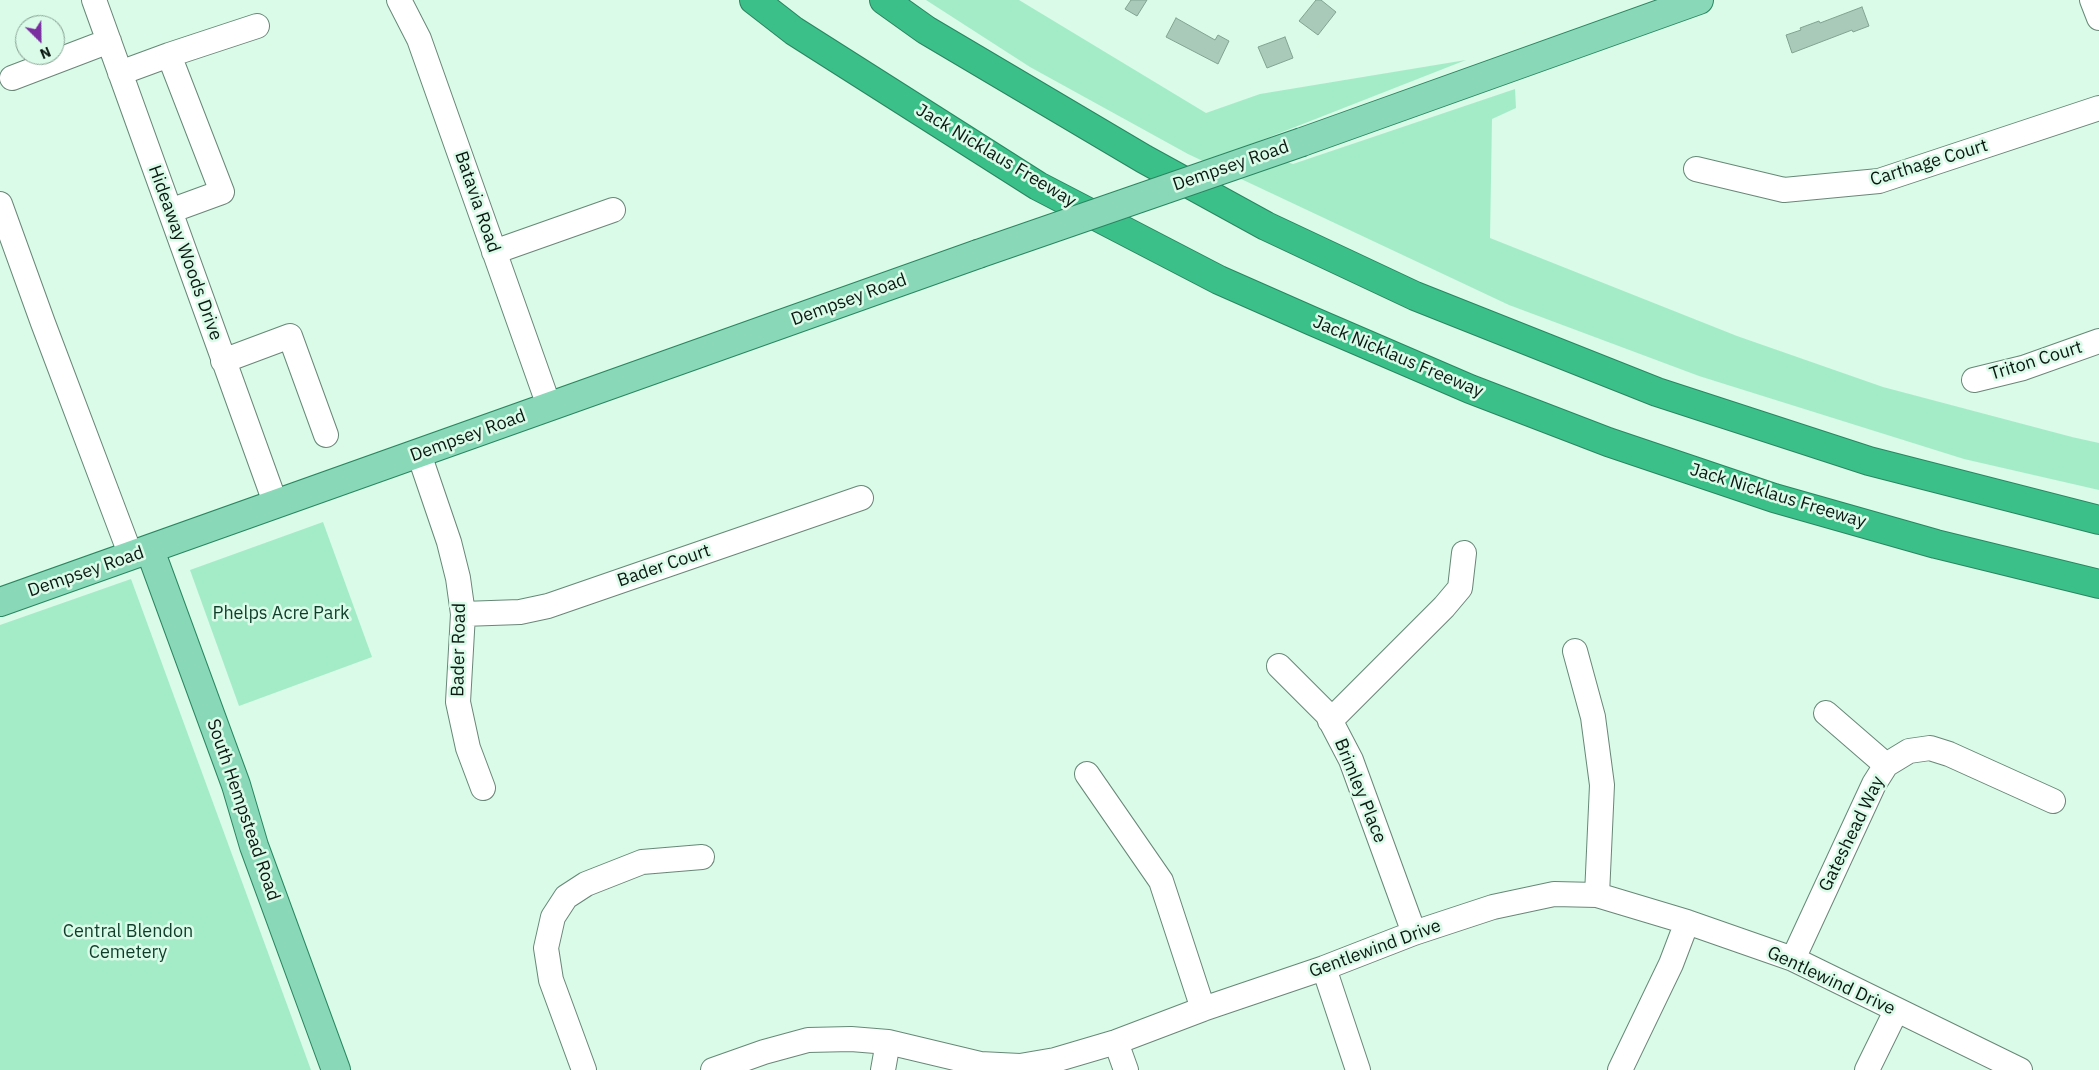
<!DOCTYPE html>
<style>
body{margin:0}
#map{position:relative;width:2099px;height:1070px;overflow:hidden;background:#d9fbe8;font-family:"IBM Plex Sans",sans-serif}
canvas{display:block}
.north{position:absolute;left:15px;top:15px;width:50px;height:50px;box-sizing:border-box;background:#d9fbe8;border:1px solid #87a092;border-radius:50%;rotate:157deg;font-size:14px;font-weight:700;line-height:20px;text-align:center;color:#0b1811}
.north::after{content:'';display:block;margin:auto;width:18px;height:22px;background:#7a2ea0;clip-path:polygon(50% 0,100% 100%,50% 72%,0 100%)}
</style>
<div id="map">
<canvas width="2099" height="1070"></canvas>
<div class="north">N</div>
</div>
<script>
const ctx = document.querySelector('canvas').getContext('2d');
ctx.lineJoin = 'round';
function paint(path, color) { ctx.fillStyle = color; ctx.fill(path, 'evenodd'); }
const poly = rows => new Path2D(rows.map(r => 'M' + r).join(''));
function trace(path, color, width, dash) { ctx.strokeStyle = color; ctx.lineWidth = width; ctx.lineCap = dash ? 'butt' : 'round'; ctx.setLineDash(dash || []); ctx.stroke(path); }
function write(font, color, halo, rows, align = 'center') {
  ctx.font = font + ' "IBM Plex Sans",sans-serif'; ctx.lineWidth = 5; ctx.setLineDash([]); ctx.textBaseline = 'middle'; ctx.strokeStyle = halo; ctx.fillStyle = color; for (const [text, x, y, turn = 0] of rows) {
    ctx.save(); ctx.translate(x, y); ctx.rotate((+turn || 0) * Math.PI / 180); ctx.textAlign = isNaN(turn) ? turn : align; if (halo) ctx.strokeText(text, 0, 0); ctx.fillText(text, 0, 0); ctx.restore();
  }
}
const green = poly([
 [926,0,1019,0,1206,113,1260,94,1466,60,1244,147,1293,164,1515,89,1516,108,1492,119,1490,238,1737,336,1883,387,2072,437,2099,443,2099,490,1964,459,1699,376,1509,305,1188,154,1030,67],
 [323,522,372,657,239,706,190,570],
 [131,579,311,1070,0,1070,0,625]
]);
const building = poly([
 [1131,0,1147,0,1137,16,1125,9,1131,0],
 [1316,0,1321,0,1336,12,1318,35,1299,21,1316,0],
 [1862,7,1869,26,1853,32,1852,30,1792,53,1786,35,1801,30,1800,28,1819,21,1820,23,1862,7],
 [1176,18,1215,40,1218,35,1229,41,1218,64,1166,37,1176,18],
 [1285,37,1293,58,1267,68,1258,47,1285,37]
]);
const minor = poly([
 [94,0,276,505],
 [399,0,419,39,549,406],
 [2092,0,2099,18],
 [169,55,257,26],
 [120,73,169,55,222,192,170,211],
 [12,78,109,41],
 [1696,169,1784,190,1879,181,2099,108],
 [0,204,43,323,131,556],
 [494,252,613,210],
 [223,361,290,336,326,435],
 [1974,380,2023,368,2099,341],
 [419,454,449,542,458,578,463,614,458,702,468,748,483,788],
 [463,614,520,612,548,606,861,498],
 [1575,651,1593,717,1602,785,1597,895],
 [1279,666,1327,714,1351,760,1414,933],
 [1826,713,1886,765],
 [1330,721,1444,607,1460,588,1464,553],
 [1087,774,1161,881,1203,1009],
 [1793,959,1874,784,1886,765,1909,751,1930,748,1949,754,2053,801],
 [1324,968,1358,1070],
 [1116,1042,1126,1070],
 [584,1070,551,980,546,948,553,917,566,897,586,884,642,862,702,857],
 [713,1070,764,1052,808,1040,851,1039,888,1042,980,1064,1020,1066,1055,1060,1116,1042,1203,1009,1324,968,1414,933,1493,907,1554,894,1597,895,1687,922,1793,959,2020,1070],
 [883,1070,888,1042],
 [1620,1070,1671,964,1687,922],
 [1867,1070,1896,1011]
]);
const major = poly([
 [1302,142,1699,0],
 [150,550,236,785,254,846,336,1070],
 [0,602,978,254]
]);
const highway = poly([
 [754,0,794,31,1038,186,1219,280,1312,321,1470,389,1608,442,1774,498,1936,544,2099,584],
 [884,0,926,30,1144,159,1266,226,1415,296,1657,392,1869,461,2099,520]
]);
const majorBridge = poly([
 [978,254,1302,142]
]);
const streetNames = [
 ["Jack Nicklaus Freeway",996,156,31],
 ["Carthage Court",1929,163,-17],
 ["Dempsey Road",1231,166,-19],
 ["Batavia Road",477,202,71],
 ["Hideaway Woods Drive",185,253,70],
 ["Dempsey Road",849,300,-20],
 ["Jack Nicklaus Freeway",1398,357,23],
 ["Triton Court",2036,361,-17],
 ["Dempsey Road",468,436,-20],
 ["Jack Nicklaus Freeway",1778,496,17],
 ["Bader Court",664,566,-19],
 ["Dempsey Road",86,572,-19],
 ["Bader Road",459,650,-89],
 ["Brimley Place",1360,791,68],
 ["South Hempstead Road",243,810,71],
 ["Gateshead Way",1852,834,-64],
 ["Gentlewind Drive",1375,949,-20],
 ["Gentlewind Drive",1831,981,25]
];
const parkNames = [
 ["Phelps Acre Park",281,614],
 ["Central Blendon",128,932],
 ["Cemetery",128,953]
];
paint(green, '#a4ecc8');
paint(building, '#a9cab8');
trace(building, '#82a391', 1);
trace(minor, '#688777', 26);
trace(major, '#2a8560', 30);
trace(highway, '#2a8560', 30);
trace(minor, '#fff', 24);
trace(major, '#89d9b9', 28);
trace(highway, '#3bc08a', 28);
trace(majorBridge, '#2a8560', 30, []);
trace(majorBridge, '#89d9b9', 28);
write('18px', '#0b1811', '#d9fbe8', streetNames);
write('18px', '#0e3e2a', '#d9fbe8', parkNames);
</script>
